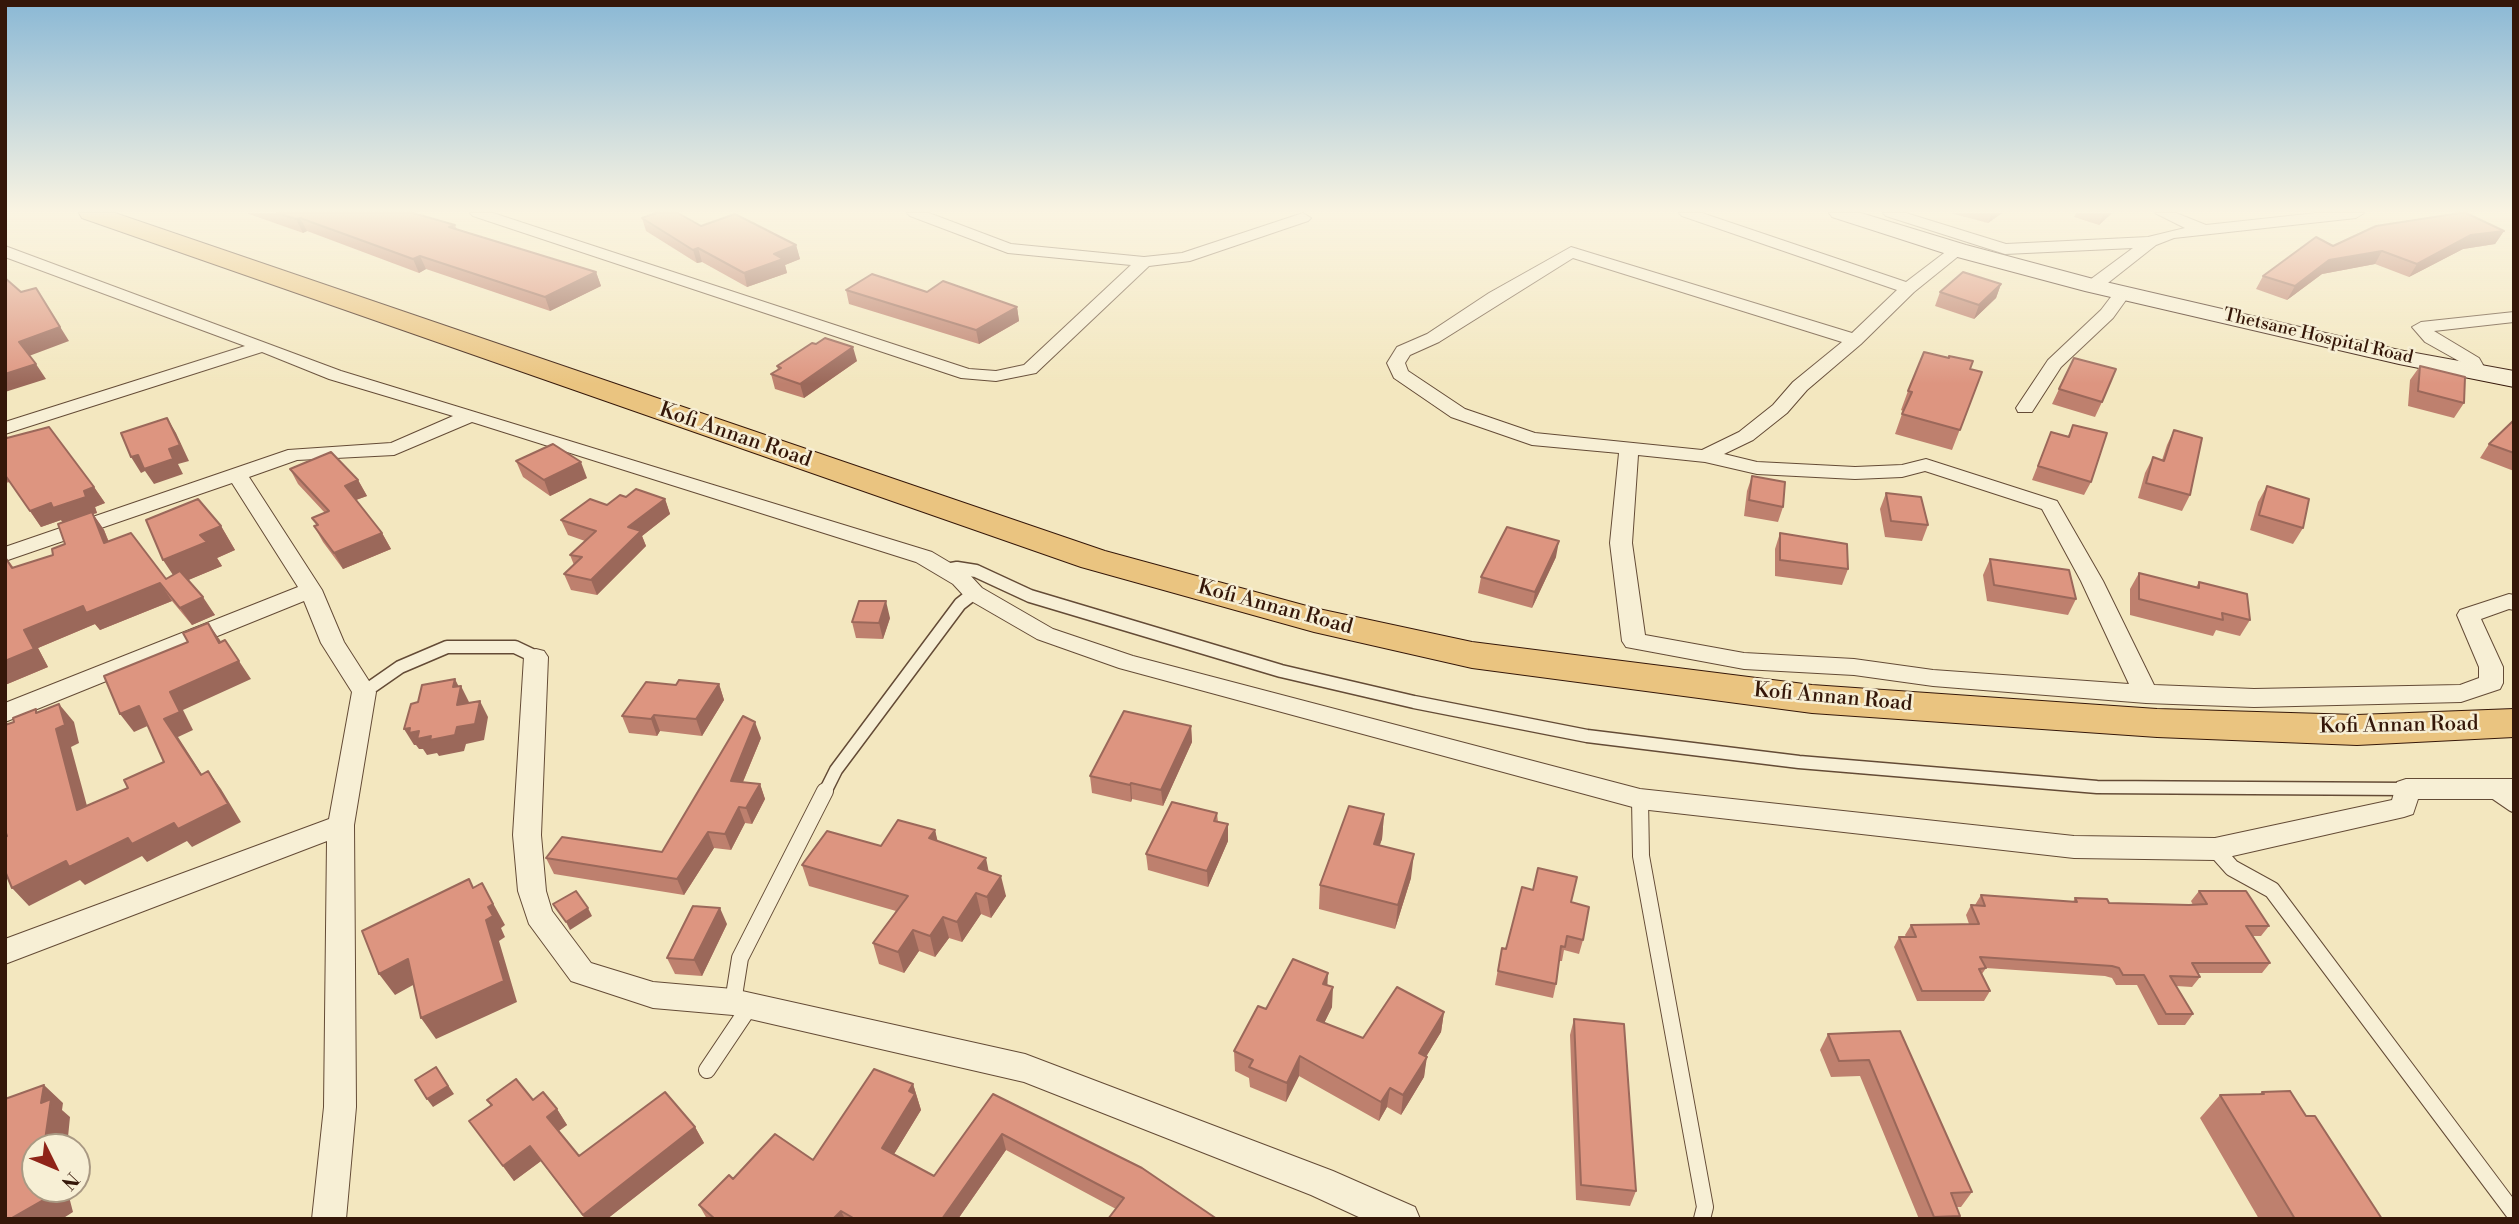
<!DOCTYPE html>
<style>
body{margin:0}
#map{position:relative;width:2519px;height:1224px;overflow:hidden;background:#f3e7bf;font-family:"Libre Bodoni",serif}
canvas{display:block}
.frame{position:absolute;inset:0;border:7px solid #351709;pointer-events:none}
.north{position:absolute;left:21px;top:1133px;width:70px;height:70px;box-sizing:border-box;background:#f7efd5;border:2px solid #a99983;border-radius:50%;rotate:133deg;font-size:19px;font-weight:700;line-height:28px;text-align:center;color:#351709}
.north::after{content:'';display:block;margin:auto;width:24px;height:32px;background:#8f2418;clip-path:polygon(50% 0,100% 100%,50% 72%,0 100%)}
</style>
<div id="map">
<canvas width="2519" height="1224"></canvas>
<div class="frame"></div>
<div class="north">N</div>
</div>
<script>
const ctx = document.querySelector('canvas').getContext('2d');
ctx.lineJoin = 'round';
const poly = rows => new Path2D(rows.map(r => 'M' + r).join(''));
function trace(path, color, width, dash) { ctx.strokeStyle = color; ctx.lineWidth = width; ctx.lineCap = dash ? 'butt' : 'round'; ctx.setLineDash(dash || []); ctx.stroke(path); }
function paint(path, color) { ctx.fillStyle = color; ctx.fill(path, 'evenodd'); }
function write(font, color, halo, rows, align = 'center') {
  ctx.font = font + ' "Libre Bodoni",serif'; ctx.lineWidth = 5; ctx.setLineDash([]); ctx.textBaseline = 'middle'; ctx.strokeStyle = halo; ctx.fillStyle = color; for (const [text, x, y, turn = 0] of rows) {
    ctx.save(); ctx.translate(x, y); ctx.rotate((+turn || 0) * Math.PI / 180); ctx.textAlign = isNaN(turn) ? turn : align; if (halo) ctx.strokeText(text, 0, 0); ctx.fillText(text, 0, 0); ctx.restore();
  }
}
const laneFar1 = poly([
 [946,570,957,568,976,571,1030,596,1281,671,1414,702,1587,736,1799,762,2097,787,2406,789],
 [364,692,400,667,447,647,515,647,536,657],
 [2494,790,2497,792],
 [825,792,836,770,960,604,974,593]
]);
const lane = poly([
 [2495,791,2514,804],
 [1640,799,1641,856,1705,1207,1702,1219],
 [2215,849,2232,868,2272,890,2514,1213],
 [733,1002,740,958,825,791],
 [707,1070,750,1006]
]);
const street = poly([
 [470,213,493,213,969,369,996,371,1024,365,1131,265,1008,253,910,216,907,213,929,213,1011,244,1144,257,1182,253,1303,213,1311,218,1308,221,1190,261,1149,266,1036,373,996,381,961,378,473,216,470,213],
 [1679,213,1702,213,1906,282,1952,247,1958,245,1966,250,1914,292,1861,344,1807,390,1787,413,1753,440,1724,454,1757,462,1855,467,1902,465,1926,459,2057,501,2103,581,2154,685,2254,689,2460,685,2479,678,2479,667,2457,615,2460,610,2509,594,2514,595,2514,610,2509,609,2481,619,2503,667,2503,683,2500,689,2461,702,2254,707,2146,703,1933,686,1854,675,1744,669,1626,647,1622,641,1610,543,1619,453,1532,445,1451,417,1394,378,1387,363,1397,347,1427,334,1489,293,1571,247,1852,333,1897,290,1682,216,1679,213],
 [1573,258,1842,342,1793,382,1773,405,1739,432,1702,450,1535,433,1465,409,1408,371,1405,363,1410,355,1439,342,1573,258],
 [1638,455,1705,462,1757,474,1855,479,1902,477,1925,471,2042,509,2081,581,2129,684,1933,670,1854,659,1744,653,1645,635,1632,543,1638,455],
 [1883,213,1906,213,2006,244,2148,237,2185,228,2155,213,2176,213,2206,225,2316,213,2364,213,2356,218,2174,238,2156,245,2099,290,2093,291,2087,290,2085,286,2087,282,2133,248,2005,254,1886,216,1883,213],
 [5,246,341,371,932,552,969,574,982,588,1053,629,1133,656,1640,789,2074,836,2215,838,2392,800,2397,782,2406,779,2514,779,2514,799,2418,799,2413,814,2404,817,2215,860,2074,858,1640,809,1119,668,1037,639,966,598,953,584,916,562,472,422,394,455,297,460,249,477,322,590,344,642,376,692,354,825,356,1107,346,1219,312,1219,324,1107,327,841,5,964,5,939,329,819,352,692,321,643,304,601,5,722,5,703,298,587,232,483,5,561,5,547,288,450,391,443,453,416,329,379,262,352,5,434,5,422,245,346,5,257,5,246],
 [2123,288,2131,293,2113,318,2061,367,2032,412,2018,412,2016,408,2048,360,2101,310,2117,289,2123,288],
 [2514,312,2514,322,2434,331,2479,358,2487,372,2478,377,2472,376,2466,365,2425,342,2412,327,2421,322,2514,312],
 [536,649,544,651,548,657,541,835,546,891,552,911,591,963,653,982,733,989,1025,1054,1333,1171,1415,1207,1420,1219,1363,1219,1311,1195,1024,1082,733,1015,653,1008,571,981,529,924,518,891,513,835,524,657,528,651,536,649]
]);
const secondary = poly([
 [1829,213,1861,213,1966,245,2097,280,2399,350,2514,371,2514,387,2399,364,2085,291,1950,255,1832,217,1829,213]
]);
const primary = poly([
 [79,213,115,213,1105,551,1314,608,1472,642,1812,685,2157,709,2357,715,2514,709,2514,737,2357,745,2157,737,1812,713,1472,668,1314,632,1081,567,82,218,79,213]
]);
const wall = poly([
 [246,213,413,213,455,225,457,230,596,272,601,286,550,311,426,269,419,273,307,231,303,233],
 [1950,213,2002,213,1988,223],
 [2076,213,2112,213,2099,225,2074,217],
 [642,218,701,226,796,245,800,259,785,265,787,273,747,287,702,262,697,263,646,231],
 [2504,231,2495,244,2463,249,2409,277,2375,264,2322,274,2287,300,2256,289,2263,276,2333,246],
 [2001,284,1996,298,1974,319,1935,306,1940,292],
 [846,290,927,292,1017,307,1019,321,979,344,849,304],
 [816,344,857,361,804,398,775,389,771,374,778,370,777,366],
 [2420,366,2464,403,2454,418,2408,406,2410,380],
 [1970,369,1982,372,1952,450,1895,434,1903,411,1901,410,1908,391],
 [2059,389,2102,402,2095,417,2052,404],
 [2514,420,2514,471,2480,458,2489,444],
 [2073,425,2091,482,2084,495,2032,480,2051,432,2068,436],
 [2174,430,2190,495,2182,511,2138,498,2145,473,2153,457,2162,460,2167,445],
 [8,438,94,487,105,503,95,507,97,513,93,514,104,530,109,542,166,579,173,575,221,526,235,550,217,558,222,566,188,580,215,615,192,625,172,601,100,630,95,624,38,648,48,667,5,685,5,556,14,568,53,555,65,544,63,522,61,520,41,527,10,482,5,483],
 [516,461,587,478,550,496,523,477],
 [290,469,358,480,367,496,356,500,382,533,391,549,343,569,323,542,314,526,317,525,312,518,325,513,298,484],
 [1752,476,1783,507,1778,522,1744,516,1747,491],
 [2267,486,2303,528,2293,544,2250,530,2258,502],
 [1886,493,1928,525,1922,541,1885,537,1880,509],
 [626,497,665,499,670,514,642,536,646,546,597,595,571,590,564,574,574,565,570,555,585,541,568,535,561,520,607,505],
 [1780,533,1848,569,1842,585,1775,576,1775,549],
 [1556,557,1532,608,1478,593,1481,577],
 [1990,559,2076,599,2068,615,1987,601,1983,575],
 [2139,573,2196,587,2199,582,2250,620,2240,636,2216,630,2213,636,2130,615,2130,589],
 [890,618,883,639,856,638,852,622],
 [719,684,724,700,702,736,660,731,657,736,629,733,622,716,676,685],
 [1191,726,1192,742,1163,806,1132,799,1131,802,1092,793,1090,776],
 [761,738,743,782,760,784,765,799,752,824,745,823,731,850,714,848,684,895,554,874,546,858,662,852],
 [1217,813,1218,822,1228,824,1228,841,1208,887,1148,870,1146,854],
 [1384,814,1382,839,1379,846,1411,878,1395,929,1319,909,1320,885],
 [935,830,937,841,988,871,1006,896,991,918,981,914,962,942,949,938,935,957,919,951,904,973,879,964,873,943,896,911,809,886,802,865,881,846],
 [2199,891,2269,926,2261,936,2253,936,2270,963,2262,973,2198,973,2200,977,2192,987,2176,986,2193,1014,2185,1025,2158,1025,2137,985,2116,985,2112,978,2105,976,1986,968,1982,974,1990,991,1984,1001,1917,1001,1894,947,1899,937,1906,937,1905,935,1911,925,1969,924,1966,915,1971,905,1975,905,1981,895,2073,902,2075,898,2109,903,2193,905,2191,901],
 [1571,902,1583,940,1579,954,1564,950,1562,961,1559,961,1556,984,1553,998,1495,985,1502,948,1506,949],
 [727,924,702,976,675,974,667,958],
 [1327,985,1332,1007,1324,1023,1363,1038,1444,1012,1441,1032,1426,1057,1424,1077,1401,1115,1387,1107,1379,1121,1299,1076,1286,1102,1250,1087,1249,1078,1235,1071,1234,1051,1266,1009],
 [1574,1019,1636,1191,1630,1206,1576,1200,1570,1035],
 [1900,1031,1972,1192,1961,1207,1957,1207,1960,1216,1958,1219,1919,1219,1860,1076,1831,1077,1820,1050,1828,1034],
 [913,1084,921,1110,894,1154,934,1176,993,1094,1217,1219,1116,1209,1006,1150,958,1219,707,1219,699,1205,733,1179,813,1160],
 [2262,1092,2306,1116,2382,1219,2259,1219,2200,1118,2220,1095,2259,1094],
 [487,1100,533,1100,557,1109,567,1125,559,1131,579,1156,695,1127,704,1143,607,1219,585,1219,541,1161,514,1181,469,1121,491,1106]
]);
const shadedWall = poly([
 [1992,213,2002,213,1988,223],
 [2104,213,2112,213,2099,225],
 [300,218,307,231,303,233,296,219],
 [2504,231,2495,244,2463,249,2409,277,2417,264,2471,235],
 [796,245,800,259,785,265,787,273,747,287,744,273,774,254],
 [698,248,702,262,697,263,693,250],
 [2382,251,2375,264,2322,274,2287,300,2295,286,2329,260],
 [420,256,426,269,419,273,413,259],
 [596,272,601,286,550,311,545,297],
 [2001,284,1996,298,1974,319,1979,305],
 [36,288,69,341,29,356,19,342],
 [1017,307,1019,321,979,344,976,330],
 [853,347,857,361,804,398,800,384],
 [36,364,46,379,5,392,5,374],
 [167,418,176,433,189,461,178,464,183,474,154,484,145,471,141,473,131,457,169,449],
 [581,462,587,478,550,496,544,480],
 [358,480,367,496,353,501,345,486],
 [94,487,105,503,95,507,97,513,93,514,104,530,116,561,104,543,64,524,61,520,41,527,30,511],
 [665,499,670,514,642,536,646,546,597,595,591,580,628,527],
 [221,526,235,550,217,558,222,566,179,584,163,560,200,535],
 [382,533,391,549,343,569,334,553],
 [1559,541,1556,557,1532,608,1535,592],
 [160,583,172,601,100,630,95,624,38,648,48,667,5,685,5,661,24,630,83,606],
 [203,597,215,615,192,625,180,608],
 [886,601,890,618,883,639,879,623],
 [208,623,220,640,230,661,219,643],
 [239,661,251,679,183,710,193,730,178,737,214,793,201,775,164,719,170,692],
 [455,679,460,689,461,686,469,702,465,721,457,705,453,687],
 [719,684,724,700,702,736,696,719],
 [480,701,488,717,484,740,466,744,464,751,439,756,437,753,427,755,423,749,419,749,416,745,414,745,404,729,457,727],
 [59,704,74,722,79,743,71,747,93,828,77,810,56,729],
 [139,706,152,724,134,732,120,714],
 [654,715,660,731,657,736,651,719],
 [755,722,761,738,737,796,731,781],
 [1191,726,1192,742,1163,806,1161,790],
 [208,771,221,789,241,822,192,847,187,841,147,862,142,856,85,885,80,880,29,906,12,888],
 [1131,783,1132,799,1131,802,1130,785],
 [760,784,765,799,752,824,746,808],
 [739,807,745,823,731,850,725,834],
 [1384,814,1382,839,1372,868,1374,844],
 [1228,824,1228,841,1208,887,1207,871],
 [935,830,940,851,929,838],
 [708,832,714,848,684,895,677,879],
 [1414,854,1411,878,1395,929,1398,905],
 [986,858,990,878,978,868],
 [1001,876,1006,896,991,918,987,897],
 [482,883,505,925,501,928,505,937,499,941,517,1002,436,1039,421,1018,488,907],
 [976,893,981,914,962,942,957,922],
 [588,908,592,916,570,930,566,922],
 [720,908,727,924,702,976,694,960],
 [943,917,949,938,935,957,930,936],
 [913,930,919,951,904,973,898,952],
 [408,959,422,980,395,995,379,974],
 [1328,973,1327,993,1323,984],
 [1333,987,1332,1007,1316,1040,1317,1020],
 [1444,1012,1441,1032,1416,1073,1419,1053],
 [1300,1056,1299,1076,1286,1102,1287,1083],
 [1427,1057,1424,1077,1401,1115,1403,1095],
 [436,1067,454,1094,433,1107,427,1099],
 [913,1084,921,1110,888,1164,882,1148,909,1091],
 [44,1085,63,1103,62,1110,70,1117,67,1147,44,1147,41,1103],
 [1390,1088,1387,1107,1379,1121,1381,1102],
 [557,1109,567,1125,557,1132,547,1117],
 [695,1127,704,1143,607,1219,586,1219,583,1215],
 [1002,1134,1006,1150,958,1219,942,1219],
 [530,1146,541,1161,514,1181,503,1166],
 [51,1189,67,1189,73,1212,62,1219,10,1219],
 [841,1211,845,1219,833,1219]
]);
const building = poly([
 [277,213,413,213,455,225,449,227,596,272,545,297,420,256,413,259,300,218,296,219,277,213],
 [656,213,678,213,701,226,735,214,796,245,774,254,783,259,744,273,698,248,693,250,642,218,656,213],
 [2460,213,2466,213,2504,231,2471,235,2417,264,2382,251,2329,260,2295,286,2263,276,2316,237,2333,246,2376,226,2460,213],
 [1963,272,2001,284,1979,305,1940,292,1963,272],
 [872,274,927,292,943,281,1017,307,976,330,846,290,872,274],
 [5,278,21,292,36,288,60,327,19,342,36,364,5,374,5,278],
 [825,338,853,347,800,384,771,374,781,368,777,366,812,343,816,344,825,338],
 [1924,352,1949,358,1949,356,1973,361,1970,369,1982,372,1960,430,1902,414,1912,392,1908,391,1924,352],
 [2074,358,2116,369,2102,402,2059,389,2074,358],
 [2420,366,2465,377,2464,403,2418,391,2420,366],
 [167,418,180,445,169,449,173,459,144,469,138,455,131,457,121,433,167,418],
 [2514,420,2514,453,2489,444,2514,420],
 [2073,425,2107,433,2091,482,2038,466,2051,432,2069,437,2073,425],
 [49,427,94,487,84,491,86,497,53,508,51,503,30,511,5,475,5,435,7,438,49,427],
 [2174,430,2202,438,2190,495,2146,483,2153,457,2164,461,2174,430],
 [553,444,581,462,544,480,516,461,553,444],
 [331,452,358,480,345,486,382,533,334,553,314,526,318,525,312,518,329,511,290,469,331,452],
 [1752,476,1785,482,1783,507,1749,500,1752,476],
 [2267,486,2309,499,2303,528,2259,515,2267,486],
 [636,489,665,499,628,527,641,531,591,580,564,574,582,557,570,555,596,531,561,520,590,499,607,505,620,495,626,497,636,489],
 [1886,493,1921,497,1928,525,1891,521,1886,493],
 [198,499,221,526,200,535,207,542,163,560,146,520,198,499],
 [92,512,104,543,131,533,166,579,180,571,203,597,180,608,160,583,86,613,83,606,24,630,34,649,5,661,5,557,12,568,53,555,52,549,65,544,58,524,92,512],
 [1507,527,1559,541,1535,592,1481,577,1507,527],
 [1780,533,1847,544,1848,569,1780,560,1780,533],
 [1990,559,2069,570,2076,599,1994,585,1990,559],
 [2139,573,2199,588,2199,582,2247,594,2250,620,2222,613,2223,620,2139,599,2139,573],
 [859,601,886,601,879,623,852,622,859,601],
 [208,623,219,643,225,640,239,661,170,692,180,712,164,719,201,775,208,771,228,804,178,829,174,823,132,844,128,838,69,867,66,861,12,888,5,871,5,837,7,836,5,830,5,725,14,722,13,718,36,709,36,713,59,704,65,725,56,729,77,810,128,788,124,780,164,762,139,706,120,714,104,676,188,642,183,633,208,623],
 [455,679,453,687,461,686,457,705,480,701,475,724,457,727,455,735,430,740,431,736,417,739,419,731,409,733,410,728,404,729,411,704,418,702,422,685,455,679],
 [679,680,719,684,696,719,654,715,651,719,622,716,646,682,676,685,679,680],
 [1124,711,1191,726,1161,790,1131,783,1130,785,1090,776,1124,711],
 [743,716,755,722,731,781,760,784,746,808,739,807,725,834,708,832,677,879,546,858,562,837,662,852,743,716],
 [1172,802,1217,813,1214,821,1228,824,1207,871,1146,854,1172,802],
 [1349,806,1384,814,1374,844,1414,854,1398,905,1320,885,1349,806],
 [898,820,935,830,929,838,986,858,978,868,1001,876,987,897,976,893,957,922,943,917,930,936,913,930,898,952,873,943,908,896,802,865,827,831,881,846,898,820],
 [1538,868,1577,877,1571,902,1589,907,1583,940,1567,936,1565,947,1561,946,1556,984,1498,971,1502,948,1506,949,1522,887,1533,890,1538,868],
 [469,879,473,888,482,883,493,904,488,907,493,916,486,920,504,981,421,1018,408,959,379,974,362,931,469,879],
 [576,891,588,908,566,922,553,904,576,891],
 [2199,891,2246,891,2269,926,2246,926,2270,963,2192,963,2200,977,2170,976,2193,1014,2166,1014,2144,975,2123,975,2119,968,2112,966,1980,957,1986,968,1979,969,1990,991,1922,991,1899,937,1916,937,1911,925,1979,924,1971,905,1985,906,1981,895,2077,902,2075,898,2107,899,2109,903,2189,905,2207,904,2199,891],
 [693,906,720,908,694,960,667,958,693,906],
 [1293,959,1328,973,1323,984,1333,987,1317,1020,1363,1038,1397,987,1444,1012,1419,1053,1427,1057,1403,1095,1390,1088,1381,1102,1300,1056,1287,1083,1249,1067,1253,1060,1234,1051,1258,1006,1266,1009,1293,959],
 [1574,1019,1624,1024,1636,1191,1581,1185,1574,1019],
 [1900,1031,1972,1192,1951,1193,1960,1216,1934,1217,1869,1060,1839,1061,1828,1034,1900,1031],
 [436,1067,448,1086,427,1099,415,1080,436,1067],
 [874,1069,913,1084,909,1091,915,1094,882,1148,934,1176,993,1094,1142,1168,1217,1219,1108,1219,1124,1198,1002,1134,942,1219,855,1219,841,1211,833,1219,715,1219,699,1205,729,1175,733,1179,775,1134,813,1160,874,1069],
 [516,1079,533,1100,543,1092,557,1109,547,1117,579,1156,665,1092,695,1127,583,1215,530,1146,503,1166,469,1121,492,1105,487,1100,516,1079],
 [44,1085,41,1103,51,1099,44,1147,35,1147,35,1189,51,1189,52,1195,10,1219,5,1219,5,1099,44,1085],
 [2290,1091,2306,1116,2315,1116,2382,1219,2295,1219,2220,1095,2264,1094,2262,1092,2290,1091]
]);
const farStreetnames = [
 ["Thetsane Hospital Road",2318,337,13]
];
const streetNames = [
 ["Kofi Annan Road",735,436,19],
 ["Kofi Annan Road",1275,608,15],
 ["Kofi Annan Road",1833,698,5],
 ["Kofi Annan Road",2399,726,-1]
];
trace(laneFar1, '#644b36', 15);
trace(lane, '#644b36', 18);
trace(street, '#644b36', 2);
trace(secondary, '#351709', 2);
trace(primary, '#351709', 2);
trace(laneFar1, '#f7efd5', 12);
trace(lane, '#f7efd5', 16);
paint(street, '#f7efd5');
paint(secondary, '#f7efd5');
paint(primary, '#eac480');
paint(wall, '#be806e');
paint(shadedWall, '#9b685a');
paint(building, '#dd9580');
trace(building, '#9b685a', 2);
const sky = ctx.createLinearGradient(0, 0, 0, 384);
sky.addColorStop(0, '#8ab8d5');
sky.addColorStop(0.55, '#faf4e2');
sky.addColorStop(1, '#faf4e200');
ctx.fillStyle = sky;
ctx.fillRect(0, 0, 2519, 384);
write('18px', '#351709', '#f7efd5', farStreetnames);
write('21px', '#351709', '#f7efd5', streetNames);
</script>
